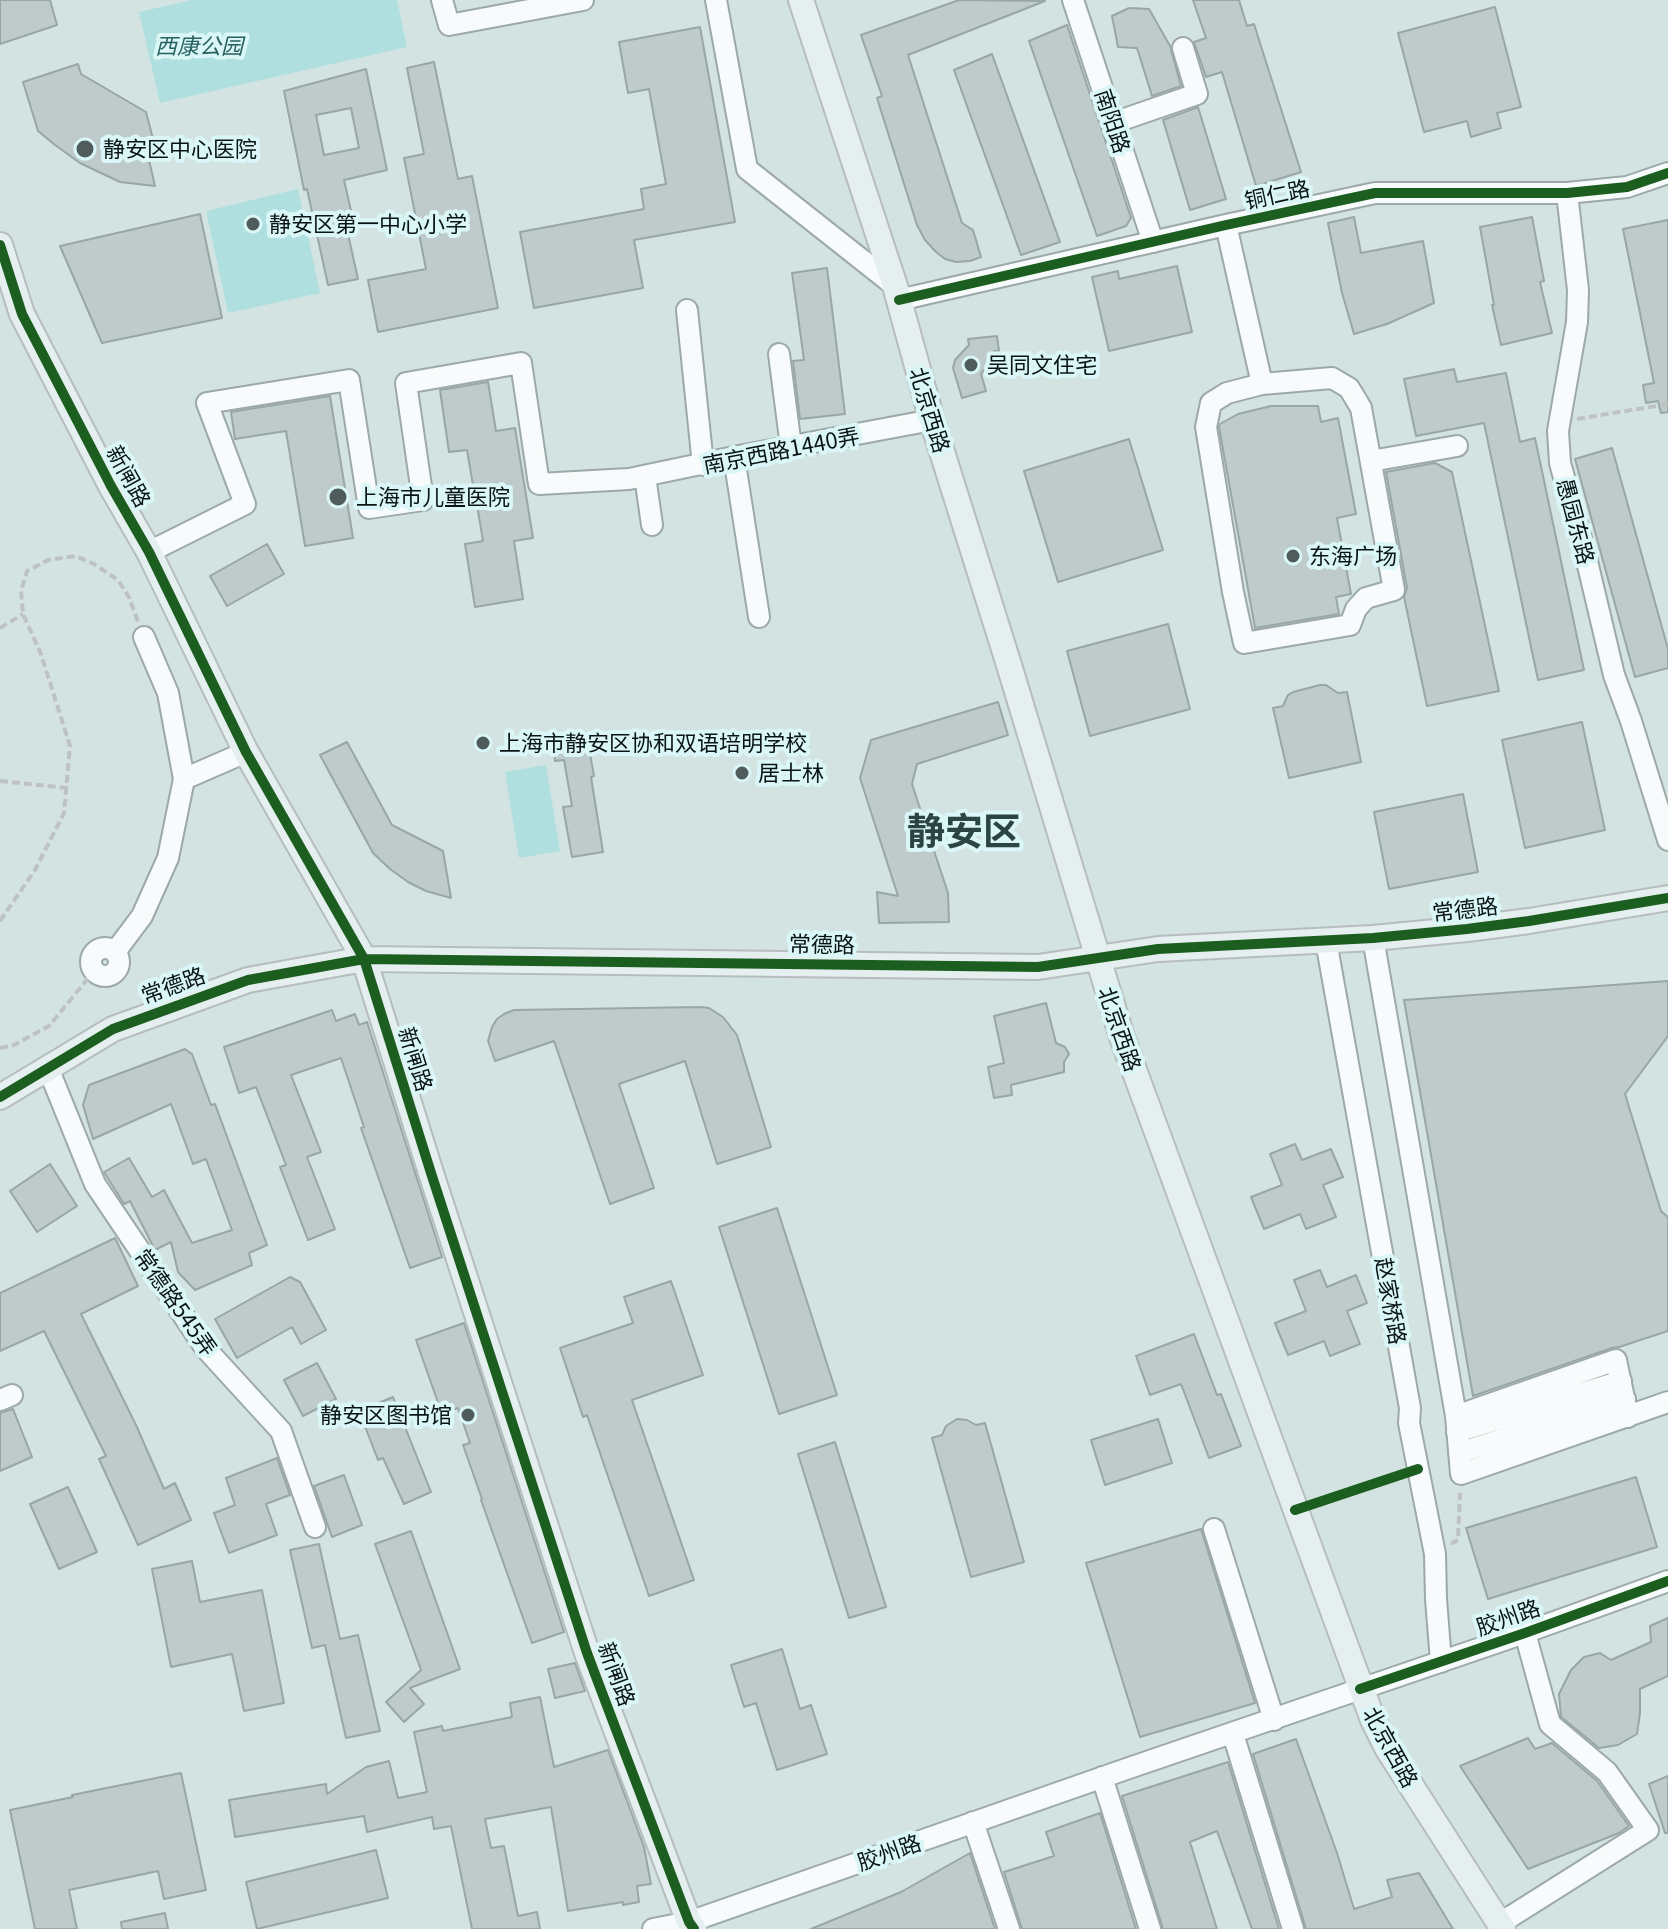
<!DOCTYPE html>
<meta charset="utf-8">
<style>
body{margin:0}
canvas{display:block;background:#d3e3e2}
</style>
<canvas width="1668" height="1929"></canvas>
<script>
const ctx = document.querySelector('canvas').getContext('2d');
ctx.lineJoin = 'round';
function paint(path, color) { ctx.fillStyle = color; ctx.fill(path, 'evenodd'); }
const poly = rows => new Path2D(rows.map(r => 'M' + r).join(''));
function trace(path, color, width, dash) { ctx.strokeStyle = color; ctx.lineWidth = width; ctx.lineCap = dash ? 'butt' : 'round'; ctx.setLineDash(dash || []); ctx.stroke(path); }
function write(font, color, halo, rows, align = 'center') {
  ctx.font = font + ' Georgia,"Noto Sans SC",serif'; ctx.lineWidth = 8; ctx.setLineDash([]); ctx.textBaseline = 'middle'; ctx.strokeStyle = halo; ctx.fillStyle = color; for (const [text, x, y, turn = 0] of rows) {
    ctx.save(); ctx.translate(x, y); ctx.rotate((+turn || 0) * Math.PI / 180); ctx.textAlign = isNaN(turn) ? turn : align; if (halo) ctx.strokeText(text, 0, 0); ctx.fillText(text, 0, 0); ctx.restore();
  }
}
const green = poly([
 [192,0,397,0,407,47,160,103,139,12],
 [298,189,320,293,228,313,206,211],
 [546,765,560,851,519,858,505,772]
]);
const building = poly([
 [0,0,50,0,57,25,0,44,0,0],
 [959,0,1045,1,908,55,962,223,973,230,981,257,970,261,956,262,945,259,936,252,925,240,917,225,877,98,882,96,861,35,959,0],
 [1193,0,1239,0,1247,26,1254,24,1301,172,1256,186,1222,72,1206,77,1194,42,1206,38,1193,0],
 [1495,7,1521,107,1497,113,1501,128,1471,137,1467,121,1424,132,1398,33,1495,7],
 [1129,8,1149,9,1170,46,1181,86,1152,96,1137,48,1118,47,1112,16,1129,8],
 [1067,25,1131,218,1126,226,1097,236,1029,41,1067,25],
 [700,27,735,222,634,240,643,288,534,308,520,232,644,209,641,189,666,184,649,89,628,93,619,42,700,27],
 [992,54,1060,242,1021,255,954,70,992,54],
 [434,62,458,179,472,176,498,308,378,332,368,280,426,269,404,158,424,154,407,68,434,62],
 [78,64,81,74,146,112,158,158,149,160,155,186,120,182,80,163,55,145,38,131,23,82,78,64],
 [366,69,387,170,344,180,354,224,346,225,358,279,328,285,307,189,304,190,284,91,366,69],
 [351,108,359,148,324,155,316,115,351,108],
 [1198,107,1226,199,1190,210,1163,120,1198,107],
 [200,214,222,318,102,343,60,246,200,214],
 [1354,217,1361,253,1423,241,1434,303,1387,324,1354,334,1342,293,1328,223,1354,217],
 [1532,217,1544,281,1540,282,1552,333,1501,345,1492,305,1494,305,1480,227,1532,217],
 [1668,220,1668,412,1661,413,1658,401,1646,403,1643,385,1654,383,1623,229,1668,220],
 [1177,266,1192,332,1109,351,1092,277,1118,271,1119,279,1177,266],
 [827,268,845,414,800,419,793,361,804,360,792,273,827,268],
 [997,336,999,351,994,351,990,363,981,374,986,391,962,398,953,368,955,360,969,345,968,339,997,336],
 [1454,369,1457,382,1506,373,1520,442,1535,438,1584,670,1538,680,1484,423,1416,436,1404,379,1454,369],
 [488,382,496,431,515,428,533,538,514,541,523,599,475,607,465,544,483,541,477,505,459,508,455,488,473,485,467,450,449,452,440,390,488,382],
 [330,396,353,538,305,546,286,431,235,439,231,412,330,396],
 [1271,406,1318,406,1321,422,1338,418,1356,514,1337,518,1351,594,1336,597,1339,614,1255,628,1219,427,1220,424,1238,414,1271,406],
 [1129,439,1163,550,1058,582,1024,471,1129,439],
 [1612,448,1668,649,1668,668,1635,677,1575,459,1612,448],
 [1435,463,1452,472,1499,691,1427,706,1404,597,1407,588,1386,472,1435,463],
 [267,544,284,574,227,606,210,576,267,544],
 [1168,624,1190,709,1090,736,1067,651,1168,624],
 [1320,685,1326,685,1338,693,1347,692,1361,762,1289,778,1273,708,1283,706,1288,695,1293,692,1320,685],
 [998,702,1008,735,917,764,912,784,948,893,949,922,879,923,877,892,898,896,860,778,871,740,998,702],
 [1582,722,1605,830,1525,848,1502,740,1582,722],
 [586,732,594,776,591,777,603,852,572,857,563,807,572,806,564,760,555,761,552,738,586,732],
 [347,742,392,825,443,851,451,898,426,891,408,882,390,869,373,853,320,755,347,742],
 [1463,794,1478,872,1389,889,1374,812,1463,794],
 [1668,981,1668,1036,1625,1094,1661,1211,1668,1217,1668,1331,1619,1347,1612,1348,1473,1396,1404,1000,1668,981],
 [1046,1003,1056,1043,1065,1047,1069,1054,1064,1062,1064,1072,1011,1085,1012,1095,994,1098,988,1067,1004,1063,994,1016,1046,1003],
 [701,1007,709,1008,723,1017,737,1035,771,1147,717,1164,685,1061,619,1084,654,1188,610,1204,554,1041,495,1061,488,1041,492,1027,497,1019,504,1014,514,1010,701,1007],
 [332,1010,336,1021,355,1014,359,1025,367,1022,442,1257,410,1268,361,1128,364,1127,341,1058,291,1075,321,1152,307,1157,335,1229,308,1240,280,1167,286,1165,256,1087,239,1093,224,1047,332,1010],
 [185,1049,192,1054,211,1105,215,1104,267,1245,249,1253,252,1265,195,1290,178,1272,171,1242,155,1250,130,1201,124,1204,104,1172,129,1158,152,1197,164,1190,192,1243,232,1230,206,1159,193,1164,171,1104,93,1139,83,1105,89,1085,185,1049],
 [1295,1144,1302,1160,1331,1149,1343,1177,1323,1185,1336,1217,1306,1229,1300,1214,1264,1229,1251,1197,1282,1185,1270,1154,1295,1144],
 [50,1164,77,1206,37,1232,10,1191,50,1164],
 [777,1208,837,1395,779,1414,719,1227,777,1208],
 [115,1238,138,1286,81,1314,136,1425,164,1489,175,1483,191,1520,138,1545,99,1459,106,1456,44,1331,0,1351,0,1293,115,1238],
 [1320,1270,1327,1287,1356,1275,1367,1303,1347,1311,1360,1344,1330,1356,1324,1341,1288,1355,1275,1323,1306,1311,1294,1280,1320,1270],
 [290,1277,300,1282,326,1330,301,1344,292,1327,237,1358,215,1319,290,1277],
 [671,1281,703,1375,632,1400,694,1580,649,1596,587,1415,583,1417,560,1348,633,1323,624,1297,671,1281],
 [464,1323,564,1632,532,1643,481,1500,482,1499,463,1445,470,1443,458,1408,442,1414,416,1340,464,1323],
 [1194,1334,1217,1395,1221,1394,1241,1446,1209,1458,1181,1384,1150,1395,1136,1356,1194,1334],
 [317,1363,336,1399,303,1416,284,1380,317,1363],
 [393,1397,431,1492,404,1504,383,1458,378,1460,359,1411,393,1397],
 [13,1409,32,1457,0,1471,0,1413,13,1409],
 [957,1419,967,1420,976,1425,985,1423,1024,1562,971,1577,932,1438,942,1435,946,1426,957,1419],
 [1158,1419,1172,1463,1105,1485,1091,1440,1158,1419],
 [835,1442,886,1607,849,1618,798,1454,835,1442],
 [277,1458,290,1495,266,1504,277,1535,229,1553,214,1513,235,1505,226,1478,277,1458],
 [344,1475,362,1525,332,1537,314,1486,344,1475],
 [1636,1477,1657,1547,1488,1599,1466,1528,1636,1477],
 [68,1487,97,1552,59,1569,30,1504,68,1487],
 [1201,1529,1255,1703,1140,1737,1086,1563,1201,1529],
 [411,1531,460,1669,410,1688,424,1704,404,1722,386,1702,421,1670,375,1544,411,1531],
 [319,1544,340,1639,358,1635,380,1731,346,1738,325,1645,312,1648,290,1550,319,1544],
 [192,1561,200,1602,262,1590,284,1703,244,1711,232,1654,171,1667,152,1569,192,1561],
 [1668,1618,1668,1676,1640,1689,1640,1713,1637,1734,1618,1745,1599,1748,1561,1717,1559,1694,1571,1670,1584,1657,1600,1653,1611,1660,1651,1642,1650,1626,1668,1618],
 [782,1649,800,1709,811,1705,827,1754,777,1770,756,1703,744,1707,731,1665,782,1649],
 [575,1663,585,1691,555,1698,548,1669,575,1663],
 [540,1697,554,1767,608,1750,644,1847,651,1884,637,1886,639,1902,623,1905,623,1902,568,1911,551,1807,485,1819,491,1848,504,1846,518,1916,537,1912,540,1929,472,1929,451,1826,434,1829,432,1817,367,1832,364,1816,235,1837,229,1800,326,1784,327,1794,366,1767,389,1761,398,1798,427,1792,414,1732,442,1726,443,1731,512,1717,510,1703,540,1697],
 [1528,1738,1535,1749,1552,1743,1597,1781,1629,1826,1619,1833,1528,1869,1460,1766,1528,1738],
 [1296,1739,1337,1853,1354,1909,1392,1897,1387,1880,1419,1873,1453,1929,1306,1929,1253,1754,1296,1739],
 [1228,1762,1279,1929,1252,1929,1217,1831,1190,1842,1217,1929,1163,1929,1122,1796,1228,1762],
 [181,1773,206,1890,164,1899,158,1871,69,1890,77,1929,35,1929,10,1810,73,1797,72,1795,181,1773],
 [1668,1776,1668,1833,1665,1833,1649,1784,1668,1776],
 [1100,1813,1136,1929,1022,1929,1004,1872,1054,1856,1046,1832,1100,1813],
 [376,1850,388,1898,257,1929,246,1882,376,1850],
 [970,1853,995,1929,811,1929,901,1892,970,1853],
 [165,1913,168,1929,122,1929,121,1922,165,1913]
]);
const path = poly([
 [1577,419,1668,404],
 [0,628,23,614],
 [0,781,67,788],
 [0,921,35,870,64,813,70,746,41,654,23,614,21,591,27,571,48,560,76,556,94,564,118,580,129,597,138,622],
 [0,1048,14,1045,49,1026,94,971],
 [1451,1544,1458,1540,1460,1493]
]);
const minor = poly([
 [442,0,449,25,583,0],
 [716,0,747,169,895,286],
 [1073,0,1153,242],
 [1113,123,1197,94,1183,48],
 [1567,193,1578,290,1577,322,1558,431,1560,463,1586,557,1614,675,1631,721,1668,840],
 [1226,225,1262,384],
 [899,300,1226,225,1375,193,1567,193,1627,187,1668,173],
 [687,310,703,465],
 [779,354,791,447],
 [1332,378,1349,388,1361,408,1394,590,1366,598,1356,609,1350,625,1244,643,1233,592,1206,427,1211,403,1227,393,1262,384,1332,378],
 [734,457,759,617],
 [1371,461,1457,446],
 [645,476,652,525],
 [149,552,245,504,207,403,349,380,369,508,423,500,406,383,521,363,539,484,629,479,734,457,932,420],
 [144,637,168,693,184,779,246,752],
 [1373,938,1456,1416,1461,1474,1668,1402],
 [1326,941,1410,1408,1409,1423,1435,1554,1436,1599,1441,1662],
 '91 962a14 14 0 1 1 28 0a14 14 0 1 1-28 0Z',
 [115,952,142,916,168,858,184,779],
 [48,1068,95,1184,206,1349,281,1431,315,1527],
 [0,1400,12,1395],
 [1456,1416,1616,1360,1628,1417],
 [1457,1432,1621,1381],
 [1459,1453,1625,1399],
 [1214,1529,1274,1720],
 [1233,1734,1293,1929],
 [1102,1777,1150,1929],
 [973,1822,1009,1929],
 [1499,1924,1648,1830,1607,1772,1550,1724,1525,1633],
 [653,1929,689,1922,1132,1767,1510,1638,1668,1581]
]);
const major = poly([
 [801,0,895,286,932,420,1009,665,1122,1037,1373,1720,1387,1748,1503,1929],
 [0,245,22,314,111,486,149,552,246,752,364,959,431,1173,587,1653,689,1922,694,1929],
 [0,1097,113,1029,248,980,364,959,1038,967,1158,949,1373,938,1467,929,1529,921,1668,898]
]);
const cycleway = poly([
 [0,245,22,314,111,486,149,552,246,752,364,959,431,1173,587,1653,689,1922,694,1929],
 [899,300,1226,225,1375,193,1567,193,1627,187,1668,173],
 [0,1097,113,1029,248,980,364,959,1038,967,1158,949,1373,938,1467,929,1529,921,1668,898],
 [1295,1510,1418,1469],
 [1360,1689,1525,1633,1668,1581]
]);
const markers = [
 [85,149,10,"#505c5c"],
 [253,224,8,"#505c5c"],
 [971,365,8,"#505c5c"],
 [338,497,10,"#505c5c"],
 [1293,556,8,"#505c5c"],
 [483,743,8,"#505c5c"],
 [742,773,8,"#505c5c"],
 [468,1415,8,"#505c5c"]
];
const parkNames = [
 ["西康公园",199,46]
];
const streetNames = [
 ["南阳路",1113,121,72],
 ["铜仁路",1277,194,-12],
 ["北京西路",930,410,73],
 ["南京西路1440弄",781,450,-11],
 ["新闸路",129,476,61],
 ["愚园东路",1576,521,75],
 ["常德路",1465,909,-7],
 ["常德路",822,944,1],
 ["常德路",173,985,-20],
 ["北京西路",1120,1029,71],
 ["新闸路",416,1059,73],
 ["赵家桥路",1391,1301,80],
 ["常德路545弄",176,1302,55],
 ["胶州路",1508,1617,-19],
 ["新闸路",617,1674,70],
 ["北京西路",1391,1747,61],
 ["胶州路",889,1852,-19]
];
const poiNames = [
 ["静安区中心医院",103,149],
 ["静安区第一中心小学",269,224],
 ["吴同文住宅",987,365],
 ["上海市儿童医院",356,497],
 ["东海广场",1309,556],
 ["上海市静安区协和双语培明学校",499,743],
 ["居士林",758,773],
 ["静安区图书馆",452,1415,"right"]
];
const townNames = [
 ["静安区",964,831]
];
paint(green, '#afe0df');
paint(building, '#becbca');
trace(building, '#99a6a6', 2);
trace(minor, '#9ca9a8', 24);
trace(major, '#b5bdbd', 28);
trace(path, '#bec2c2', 4, [8, 4]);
trace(minor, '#f8fbfb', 20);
trace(major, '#e6efef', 24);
trace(cycleway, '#1b5e20', 10);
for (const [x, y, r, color] of markers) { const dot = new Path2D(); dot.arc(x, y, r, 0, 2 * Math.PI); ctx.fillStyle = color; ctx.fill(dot); trace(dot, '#daf6f6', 3); }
write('italic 22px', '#286161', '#daf6f6', parkNames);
write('22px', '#0a1414', '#daf6f6', streetNames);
write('22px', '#0a1414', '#daf6f6', poiNames, 'left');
write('bold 38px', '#2c4544', '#daf6f6', townNames);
</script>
